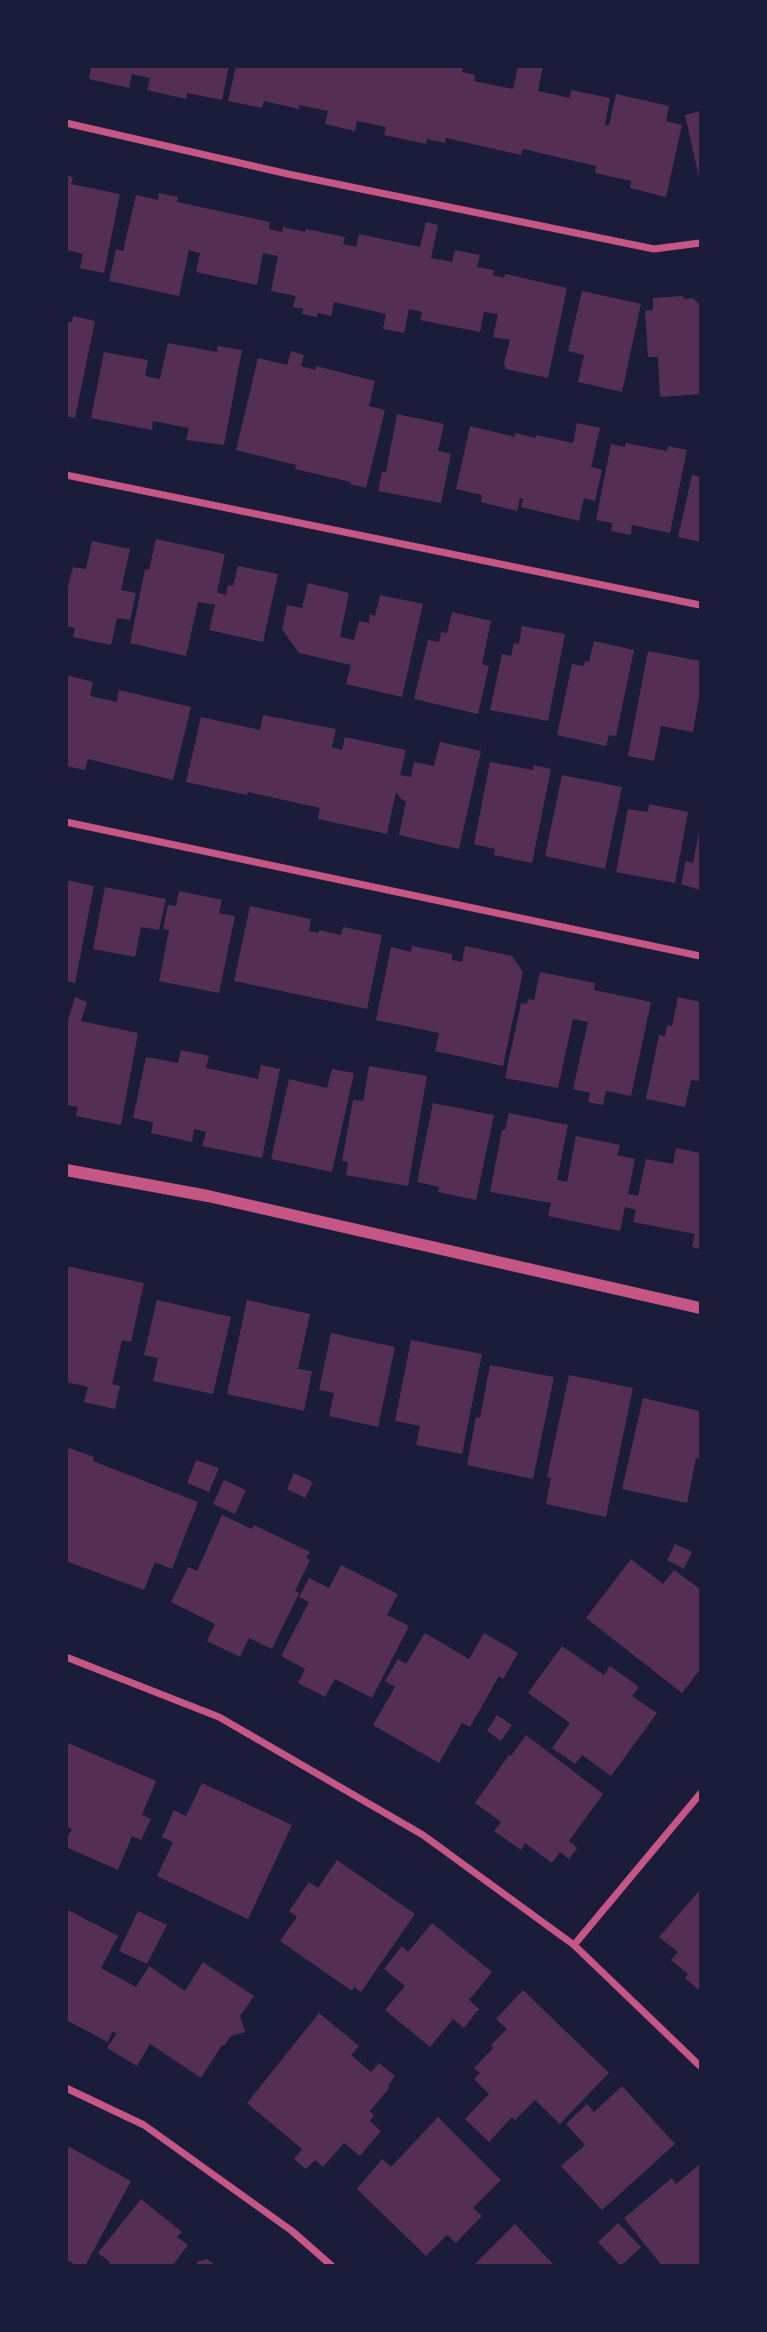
<!DOCTYPE html>
<style>
body{margin:0}
#map{position:relative;width:767px;height:2332px;overflow:hidden;background:#1b1b3a;font-family:Raleway,sans-serif}
canvas{display:block}
.frame{position:absolute;inset:0;border:68px solid #1b1b3a;pointer-events:none}
</style>
<div id="map">
<canvas width="767" height="2332"></canvas>
<div class="frame"></div>
</div>
<script>
const ctx = document.querySelector('canvas').getContext('2d');
ctx.lineJoin = 'round';
function paint(path, color) { ctx.fillStyle = color; ctx.fill(path, 'evenodd'); }
const poly = rows => new Path2D(rows.map(r => 'M' + r).join(''));
function trace(path, color, width, dash) { ctx.strokeStyle = color; ctx.lineWidth = width; ctx.lineCap = dash ? 'butt' : 'round'; ctx.setLineDash(dash || []); ctx.stroke(path); }
const building = poly([
 [91,66,229,66,222,100,187,93,186,99,147,90,150,78,132,74,129,88,89,79],
 [236,66,463,66,462,72,475,75,474,81,513,89,518,66,543,66,538,91,570,98,571,90,610,98,605,125,609,125,616,94,669,106,666,121,682,125,666,197,630,188,631,181,595,173,596,166,523,149,521,155,446,138,445,143,427,139,426,144,384,135,386,127,357,121,355,131,325,124,328,111,299,105,299,109,264,101,262,108,228,101],
 [700,111,700,176,699,177,685,115],
 [66,175,73,177,71,184,120,194,104,273,80,268,83,254,66,250],
 [159,193,178,197,177,202,270,222,269,229,282,232,283,227,305,232,306,229,345,237,343,244,356,247,359,234,420,247,426,222,438,225,431,258,452,262,455,250,480,255,477,267,494,270,493,275,504,278,505,274,567,288,548,378,506,369,504,363,510,340,493,337,498,314,484,312,480,332,420,320,422,312,409,309,404,333,383,329,386,314,334,302,331,316,318,313,317,317,302,314,303,309,293,307,296,296,271,291,278,256,263,253,257,285,196,272,200,253,189,250,179,296,109,281,116,249,123,251,136,195,158,200],
 [582,291,641,304,622,392,578,382,584,355,568,351],
 [682,296,685,299,693,298,700,305,700,394,660,397,658,357,648,357,645,311,653,310,653,298],
 [73,316,95,321,75,418,66,416,66,322,72,322],
 [168,343,217,352,218,346,242,350,224,445,186,440,189,428,153,421,152,430,91,418,104,352,148,360,145,376,160,379],
 [291,351,304,355,301,366,315,370,316,366,375,381,369,406,385,410,366,488,350,484,351,482,295,469,296,465,236,450,258,358,287,365],
 [397,414,444,424,438,451,451,454,441,503,378,491,382,472,386,472],
 [577,423,600,428,591,467,602,470,595,501,584,498,579,521,521,507,523,499,520,498,517,511,481,502,482,495,456,489,470,426,515,437,515,433,536,438,536,435,573,443],
 [626,443,667,451,668,446,687,450,670,533,632,525,631,535,611,531,612,523,596,520,611,444,625,447],
 [692,475,700,477,700,542,678,537],
 [156,539,225,554,217,592,226,595,228,585,233,586,238,566,278,574,263,642,209,630,215,605,198,602,186,656,130,643,145,569,149,570],
 [92,541,130,549,121,590,136,593,130,620,117,618,111,645,73,637,75,628,66,626,66,594,73,567,86,569],
 [308,583,349,593,340,637,354,640,359,621,369,623,370,614,375,616,380,595,423,604,402,697,346,684,351,665,299,653,282,629,287,605,302,608],
 [452,612,491,621,482,664,489,666,478,714,414,699,428,640,439,642,441,632,447,633],
 [522,626,565,634,548,721,490,710,502,654,511,656,514,643,519,644],
 [594,641,634,650,616,736,609,735,606,746,557,735,572,664,584,666,585,661,589,662],
 [648,651,700,661,700,692,693,732,661,726,654,761,628,756],
 [66,675,93,682,90,696,117,702,119,690,191,707,173,780,88,759,85,770,66,766],
 [263,715,336,729,332,747,342,750,345,737,406,750,400,775,411,777,414,762,434,766,440,742,481,751,459,849,399,835,406,801,402,800,396,792,387,834,318,819,320,808,248,792,247,795,186,782,201,717,260,730],
 [490,762,533,770,534,765,551,769,532,863,494,855,495,849,474,844],
 [562,775,622,787,605,869,545,856],
 [649,804,688,812,675,883,616,872,628,809,648,812],
 [699,832,700,832,700,890,681,884,686,861,693,863],
 [66,880,94,886,75,983,66,981],
 [105,887,166,899,159,930,141,927,135,957,93,949],
 [179,891,222,900,219,913,235,916,219,993,159,981,169,930,163,929,168,905,176,906],
 [250,906,311,919,309,931,318,933,319,930,341,935,343,927,382,935,367,1009,234,981],
 [412,946,452,954,452,960,462,962,465,946,512,956,523,972,503,1066,435,1051,439,1033,376,1020,391,947,411,952],
 [540,972,595,983,594,990,651,1002,631,1096,606,1091,603,1105,588,1102,590,1093,573,1089,588,1022,573,1019,558,1088,505,1078,521,1003,527,1004,528,999,534,1000],
 [75,997,87,1002,81,1021,138,1033,121,1125,76,1116,78,1107,66,1105,66,1027],
 [678,997,700,1002,700,1081,691,1080,685,1107,646,1099,659,1035,665,1036,667,1025,672,1026],
 [181,1050,209,1056,206,1068,258,1079,261,1065,280,1069,262,1158,202,1146,206,1132,194,1129,192,1142,151,1133,153,1122,133,1118,146,1057,178,1063],
 [369,1066,427,1076,408,1186,346,1175,348,1162,342,1161,353,1100,363,1101],
 [332,1069,354,1073,332,1172,271,1159,289,1079,327,1088],
 [433,1103,494,1115,476,1200,438,1192,439,1187,417,1182],
 [509,1113,568,1125,557,1180,567,1182,576,1136,620,1145,617,1155,635,1159,628,1194,638,1196,646,1159,673,1164,676,1148,700,1153,700,1249,692,1247,695,1234,633,1222,636,1210,625,1207,620,1231,548,1216,551,1203,490,1192,502,1130,505,1130],
 [66,1266,144,1283,131,1342,122,1340,112,1384,120,1386,115,1409,84,1402,88,1387,66,1382],
 [157,1300,231,1317,213,1394,153,1381,158,1358,144,1355],
 [247,1300,310,1314,298,1369,312,1371,304,1411,227,1394],
 [331,1333,395,1347,378,1427,329,1416,334,1393,319,1390],
 [411,1340,482,1354,462,1454,416,1445,420,1426,395,1421],
 [490,1365,554,1377,533,1479,467,1465,476,1417,480,1418],
 [569,1375,633,1388,606,1517,546,1504,551,1478,547,1477],
 [643,1398,700,1411,700,1459,696,1458,687,1503,622,1489],
 [69,1448,94,1457,93,1461,198,1502,172,1569,155,1562,144,1590,66,1561,66,1455],
 [196,1460,219,1468,209,1492,187,1483],
 [294,1473,313,1482,305,1498,287,1489],
 [224,1480,246,1490,235,1514,213,1504],
 [222,1515,252,1529,254,1525,310,1552,306,1558,310,1560,295,1591,299,1593,272,1649,249,1638,240,1657,207,1641,215,1624,171,1602,188,1567,197,1571],
 [675,1544,692,1552,684,1569,667,1560],
 [631,1559,663,1584,674,1570,700,1589,700,1670,682,1693,586,1618],
 [341,1565,398,1594,387,1615,409,1626,372,1698,335,1679,325,1697,298,1683,305,1669,281,1656,309,1602,299,1597,309,1578,329,1588],
 [425,1633,469,1659,484,1633,518,1653,503,1679,499,1676,470,1727,462,1723,439,1763,373,1725,395,1687,385,1681,398,1659,406,1664],
 [562,1646,604,1675,610,1666,639,1687,632,1696,657,1713,611,1776,582,1755,575,1764,552,1748,570,1723,528,1693],
 [497,1715,512,1725,501,1741,487,1731],
 [526,1735,603,1794,569,1841,577,1848,569,1859,560,1852,552,1863,525,1843,521,1850,494,1831,501,1822,475,1803,509,1755,511,1756],
 [66,1742,156,1781,142,1815,151,1819,141,1840,132,1836,118,1870,66,1847,66,1840,72,1829,66,1827],
 [202,1783,292,1825,248,1919,157,1876,173,1842,162,1837,174,1810,186,1816],
 [337,1860,415,1914,361,1992,354,1987,352,1991,280,1941,297,1917,289,1911,309,1882,318,1888],
 [700,1890,700,1991,685,1978,688,1974,671,1960,678,1952,659,1937],
 [66,1909,118,1936,101,1968,136,1987,149,1966,185,1991,203,1962,254,1996,240,2016,245,2032,231,2036,224,2046,222,2045,201,2078,150,2044,137,2066,107,2048,117,2033,112,2032,108,2042,66,2020],
 [138,1911,167,1925,147,1964,119,1951],
 [432,1923,492,1972,469,2000,479,2009,464,2028,453,2019,430,2047,385,2010,405,1986,384,1969,402,1946,408,1952],
 [523,1990,609,2073,560,2124,535,2100,515,2120,512,2117,489,2142,465,2119,489,2094,474,2079,480,2073,474,2068,493,2048,491,2045,507,2029,496,2019],
 [319,2013,359,2046,351,2055,371,2072,379,2063,395,2076,388,2086,389,2088,370,2111,374,2115,370,2121,381,2131,360,2156,344,2143,323,2167,315,2160,306,2169,294,2159,302,2149,247,2103],
 [622,2086,675,2144,602,2210,561,2166,585,2145,566,2124,587,2104,594,2112],
 [438,2117,501,2180,473,2208,482,2216,456,2243,447,2235,426,2256,357,2189,382,2159,391,2167],
 [66,2145,131,2181,85,2266,77,2266,66,2259],
 [700,2164,700,2266,662,2266,624,2218,672,2178,676,2184],
 [141,2199,182,2232,177,2237,188,2245,172,2266,107,2266,110,2262,98,2253],
 [618,2223,641,2247,621,2266,598,2242],
 [515,2224,555,2266,473,2266],
 [207,2259,217,2266,194,2266,199,2261]
]);
const minor = poly([
 [66,123,288,174,654,249,700,243],
 [66,475,700,605],
 [66,822,700,956],
 [66,1657,219,1717,423,1835,574,1945,700,2066],
 [574,1945,700,1794],
 [66,2088,144,2125,292,2231,332,2266]
]);
const tertiary = poly([
 [66,1170,208,1196,700,1308]
]);
paint(building, '#542f53');
trace(minor, '#c65784', 7);
trace(tertiary, '#c65784', 12);
</script>
